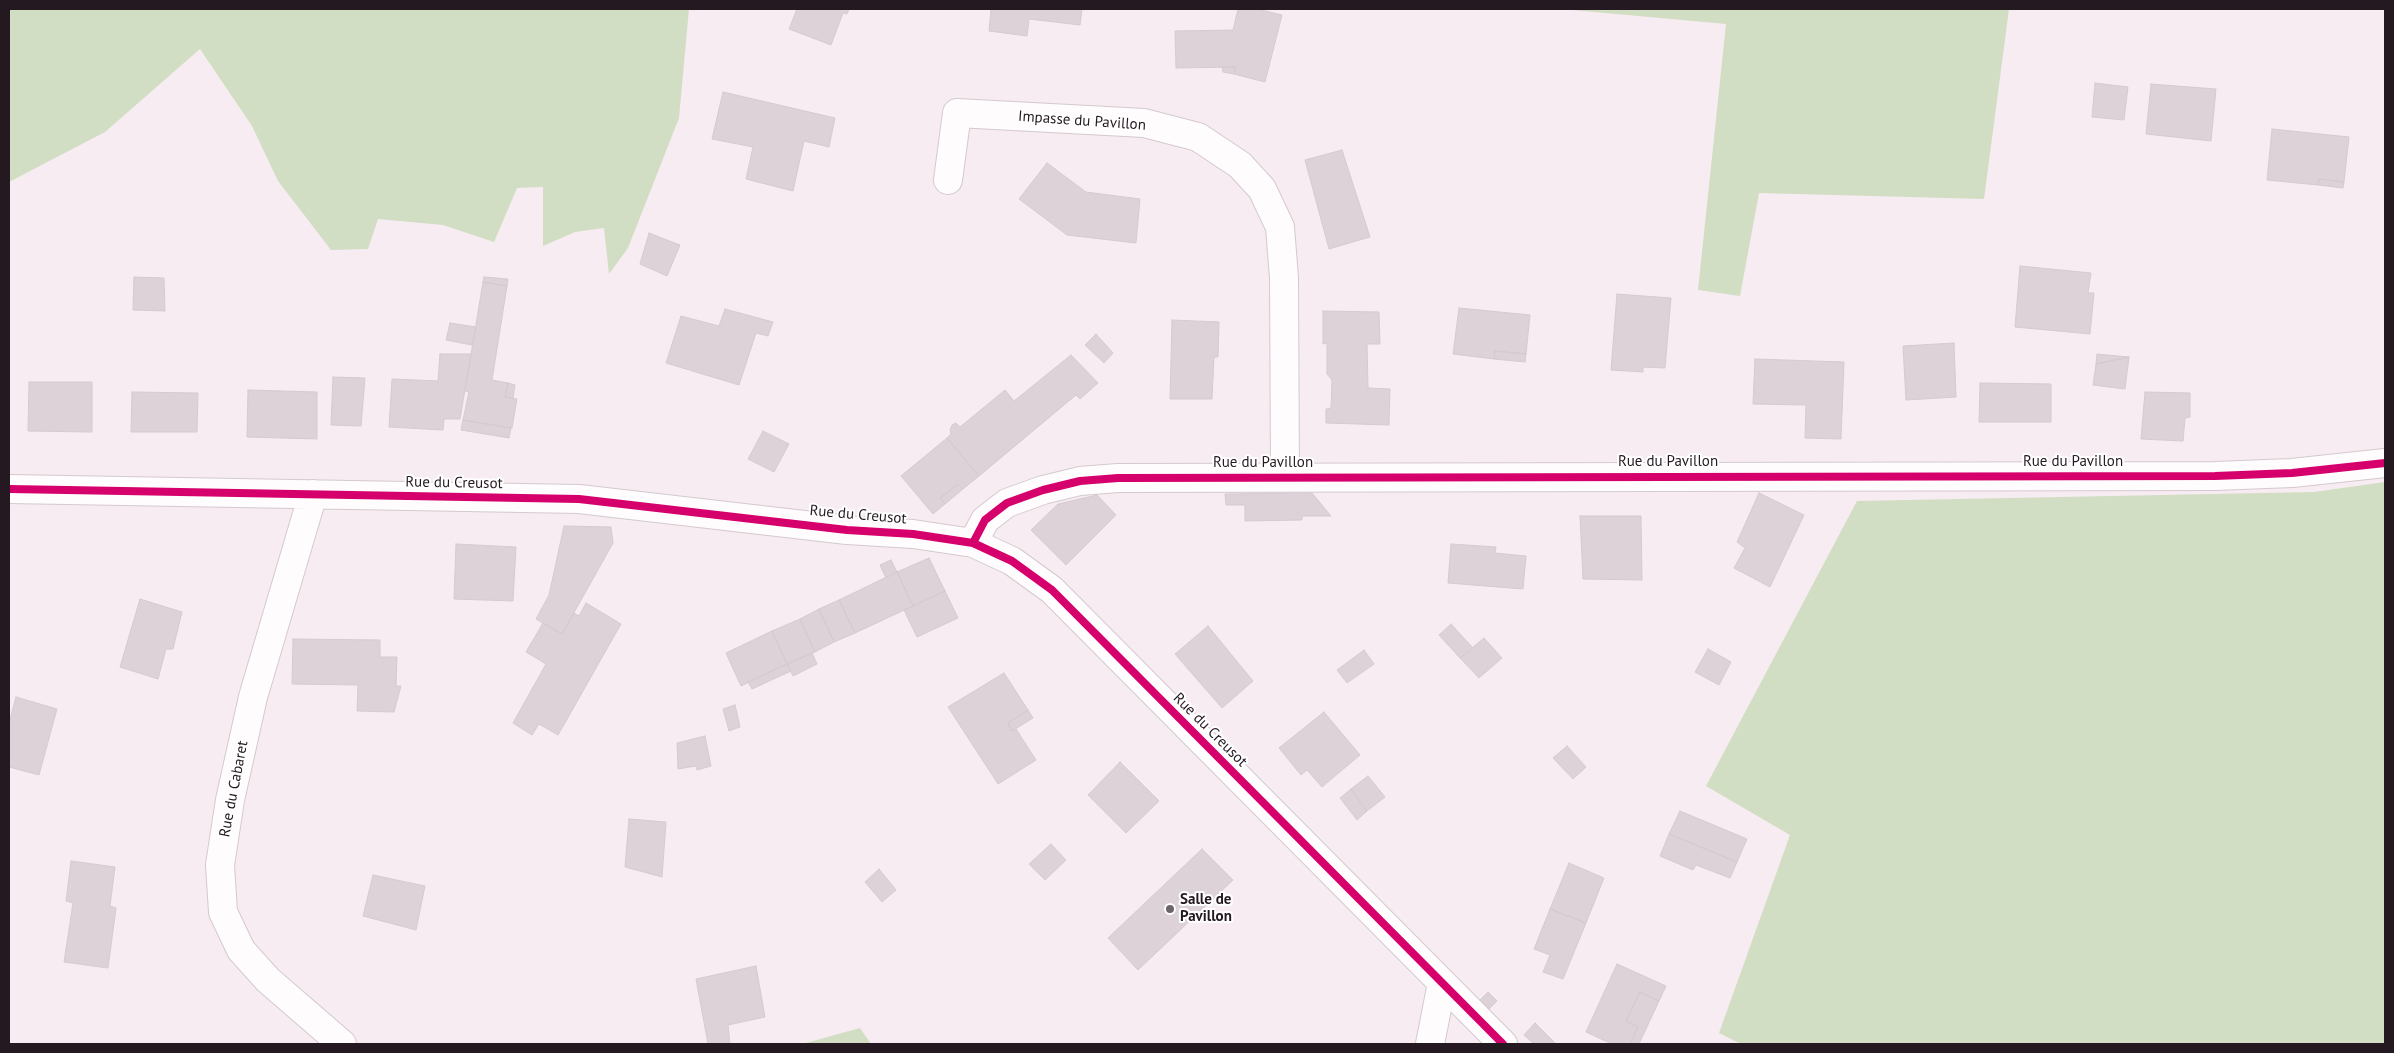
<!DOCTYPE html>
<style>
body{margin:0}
#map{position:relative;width:2394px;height:1053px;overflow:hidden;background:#f7ecf2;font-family:"PT Sans",sans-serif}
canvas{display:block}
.frame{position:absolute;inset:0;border:10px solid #241920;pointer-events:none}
</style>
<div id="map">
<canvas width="2394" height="1053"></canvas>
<div class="frame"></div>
</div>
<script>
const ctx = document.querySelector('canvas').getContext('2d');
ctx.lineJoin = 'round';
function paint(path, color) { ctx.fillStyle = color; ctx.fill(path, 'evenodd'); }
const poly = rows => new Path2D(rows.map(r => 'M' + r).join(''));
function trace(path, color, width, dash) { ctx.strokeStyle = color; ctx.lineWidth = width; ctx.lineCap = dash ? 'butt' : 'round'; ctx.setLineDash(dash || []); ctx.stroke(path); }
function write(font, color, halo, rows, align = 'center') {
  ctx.font = font + ' "PT Sans",sans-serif'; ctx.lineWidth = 4; ctx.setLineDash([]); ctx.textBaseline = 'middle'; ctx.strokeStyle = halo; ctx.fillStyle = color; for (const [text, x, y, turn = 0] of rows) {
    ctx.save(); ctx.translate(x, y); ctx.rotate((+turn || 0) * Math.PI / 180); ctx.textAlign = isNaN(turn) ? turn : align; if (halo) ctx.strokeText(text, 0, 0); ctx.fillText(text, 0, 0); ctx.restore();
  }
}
const green = poly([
 [9,9,689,9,679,118,628,248,609,274,604,228,575,232,543,246,543,187,517,188,494,242,443,225,378,219,368,249,331,250,278,181,252,126,200,49,105,132,9,182],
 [1561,9,2009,9,1984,199,1759,193,1740,296,1698,290,1726,24],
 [2385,482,2385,1044,1741,1044,1719,1033,1790,835,1706,786,1857,501,2314,492],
 [860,1028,871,1044,802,1044]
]);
const building = poly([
 [797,9,849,9,847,14,843,13,831,45,789,29,797,9],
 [991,9,1082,9,1080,25,1029,19,1027,36,989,31,991,9],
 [1238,9,1257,9,1282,15,1265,82,1234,74,1236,67,1176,68,1175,31,1233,30,1238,9],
 [1222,67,1236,67,1234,74,1223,72,1222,67],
 [2095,83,2128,87,2124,120,2092,117,2095,83],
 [2151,84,2216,89,2211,141,2146,134,2151,84],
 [723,92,835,118,829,147,804,141,793,191,746,179,753,147,712,139,723,92],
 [2272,129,2349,137,2344,182,2319,179,2318,185,2267,180,2272,129],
 [1342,150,1370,237,1329,249,1305,160,1342,150],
 [1047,163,1086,192,1140,199,1136,243,1067,235,1019,199,1047,163],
 [2319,179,2344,182,2343,188,2318,185,2319,179],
 [649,233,680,245,667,276,640,264,649,233],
 [2020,266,2091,273,2088,293,2094,293,2090,334,2015,327,2020,266],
 [134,277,164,278,165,311,133,310,134,277],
 [484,277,508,279,507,286,483,282,484,277],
 [483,282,507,286,492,380,508,383,505,397,517,399,512,428,463,420,469,392,465,391,483,282],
 [1617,294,1671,298,1665,368,1643,367,1643,372,1611,370,1617,294],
 [1459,308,1530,315,1526,354,1495,351,1494,359,1453,354,1459,308],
 [725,309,773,322,768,336,756,333,739,385,666,363,681,316,719,326,725,309],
 [1323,311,1379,312,1380,344,1367,344,1368,388,1390,389,1389,425,1326,423,1326,409,1331,408,1332,380,1327,374,1327,343,1323,344,1323,311],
 [1172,320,1219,322,1218,357,1214,357,1212,399,1170,399,1172,320],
 [450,323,476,327,472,345,446,340,450,323],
 [1096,334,1113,353,1104,363,1085,345,1096,334],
 [1954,343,1956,397,1906,400,1903,346,1954,343],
 [1495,351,1526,354,1525,362,1494,359,1495,351],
 [440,354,471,354,460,419,444,419,443,430,389,427,392,379,438,381,440,354],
 [2097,354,2129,357,2096,364,2097,354],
 [1071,355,1098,383,1080,399,1076,395,979,476,947,438,951,434,950,430,952,425,956,423,960,427,1005,390,1014,401,1071,355],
 [2129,357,2125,389,2093,385,2096,364,2129,357],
 [1755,359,1844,362,1841,439,1805,438,1806,405,1753,404,1755,359],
 [333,377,365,378,361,426,331,425,333,377],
 [29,382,92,382,92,432,28,431,29,382],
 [508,383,515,385,513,398,505,397,508,383],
 [1980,383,2051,384,2051,422,1979,422,1980,383],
 [248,390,317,392,317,439,247,437,248,390],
 [132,392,198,393,197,432,131,432,132,392],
 [2145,392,2190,393,2190,417,2185,418,2183,441,2141,439,2145,392],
 [463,420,511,428,509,438,461,430,463,420],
 [763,431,789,444,774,472,748,459,763,431],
 [947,438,979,476,963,489,958,484,940,498,945,504,933,514,901,476,947,438],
 [958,484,963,489,945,504,940,498,958,484],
 [1312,493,1331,516,1302,516,1302,520,1245,521,1245,505,1226,505,1225,494,1312,493],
 [1759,493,1804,515,1770,587,1734,568,1745,548,1737,542,1759,493],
 [1097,495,1116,515,1066,565,1031,530,1058,504,1097,495],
 [1580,516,1641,516,1642,580,1583,579,1580,516],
 [564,526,611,527,613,543,562,634,536,619,549,595,564,526],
 [456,544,516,547,513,601,454,599,456,544],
 [1451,544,1496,547,1495,553,1526,556,1523,589,1448,583,1451,544],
 [929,558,945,591,913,606,897,572,929,558],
 [891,560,897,572,886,578,880,565,891,560],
 [897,572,913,606,855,633,839,600,897,572],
 [945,591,958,618,917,637,904,610,945,591],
 [140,599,182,612,173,649,166,649,158,679,120,667,140,599],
 [839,600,855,633,834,642,819,609,839,600],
 [586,603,621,624,558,735,539,724,532,735,513,723,546,664,526,652,543,623,562,634,574,613,579,616,586,603],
 [819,609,834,642,815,652,800,619,819,609],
 [800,619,815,652,787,664,772,631,800,619],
 [1451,624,1473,648,1460,658,1439,635,1451,624],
 [1208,626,1253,681,1222,708,1175,654,1208,626],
 [772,631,787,664,741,686,726,653,772,631],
 [1484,638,1502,658,1479,678,1460,658,1484,638],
 [293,639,380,640,380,657,397,657,396,686,401,686,394,712,357,711,358,685,292,684,293,639],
 [1708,649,1731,662,1719,685,1695,672,1708,649],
 [1364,650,1374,664,1347,683,1337,670,1364,650],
 [812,653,817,664,793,676,787,664,812,653],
 [787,664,791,671,752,689,748,682,787,664],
 [1004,673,1028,710,1008,723,1012,731,1016,729,1036,760,998,784,948,707,1004,673],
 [16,697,57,709,39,775,9,767,9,723,16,697],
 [735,705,740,727,729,731,723,709,735,705],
 [1028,710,1033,718,1012,731,1008,723,1028,710],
 [1324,712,1360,755,1322,787,1307,770,1301,775,1279,748,1324,712],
 [705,736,711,766,697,770,696,766,678,769,677,743,705,736],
 [1567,746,1586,767,1573,779,1553,758,1567,746],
 [1120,762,1159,801,1126,833,1088,795,1120,762],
 [1368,776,1385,797,1367,811,1351,789,1368,776],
 [1351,789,1367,811,1357,820,1340,798,1351,789],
 [1680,811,1747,839,1737,862,1669,834,1680,811],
 [629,819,666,822,662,877,625,867,629,819],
 [1669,834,1737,862,1730,878,1696,865,1693,870,1660,856,1669,834],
 [1051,844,1066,860,1045,880,1029,864,1051,844],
 [1202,849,1233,880,1138,970,1108,938,1202,849],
 [71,861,115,867,110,906,116,908,108,968,64,962,73,903,66,901,71,861],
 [1569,863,1604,878,1586,923,1550,909,1569,863],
 [879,869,896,890,882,902,865,882,879,869],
 [373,875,425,886,416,930,363,916,373,875],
 [1550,909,1586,923,1563,979,1543,972,1550,955,1534,949,1550,909],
 [1617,964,1666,986,1659,1001,1640,992,1626,1021,1638,1027,1630,1044,1612,1044,1586,1032,1617,964],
 [756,966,765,1017,728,1025,730,1044,708,1044,696,979,756,966],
 [1488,992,1497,1001,1488,1010,1479,1001,1488,992],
 [1640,992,1659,1001,1639,1044,1630,1044,1638,1027,1626,1021,1640,992],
 [1535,1023,1556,1044,1534,1044,1524,1035,1535,1023]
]);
const minor = poly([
 [948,180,957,113,1144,123,1198,137,1240,165,1262,189,1280,227,1284,278,1285,476],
 [9,489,579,499,847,530,913,534,973,543,1012,561,1052,590,1503,1044],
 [313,494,253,697,230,800,220,865,223,912,241,950,268,980,342,1044],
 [973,543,985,520,1007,503,1043,490,1080,481,1118,478,2215,476,2292,473,2385,463],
 [1430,1044,1442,983]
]);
const cycleway = poly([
 [9,489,579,499,847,530,913,534,973,543,1012,561,1052,590,1503,1044],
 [973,543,985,520,1007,503,1043,490,1080,481,1118,478,2215,476,2292,473,2385,463]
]);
const markers = [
 [1170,909,5,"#6e636a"]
];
const streetNames = [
 ["Impasse du Pavillon",1082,121,4],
 ["Rue du Pavillon",1668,462],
 ["Rue du Pavillon",2073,462],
 ["Rue du Pavillon",1263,463],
 ["Rue du Creusot",454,483,1],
 ["Rue du Creusot",858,515,5],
 ["Rue du Creusot",1210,730,45],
 ["Rue du Cabaret",234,789,-79]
];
const poiNames = [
 ["Salle de",1180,900],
 ["Pavillon",1180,917]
];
paint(green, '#d1dec3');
paint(building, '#ddd2d8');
trace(building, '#d5cad0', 1);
trace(minor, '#d4c9cf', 30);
trace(minor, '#fefcfd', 28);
trace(cycleway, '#d6006c', 8);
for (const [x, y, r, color] of markers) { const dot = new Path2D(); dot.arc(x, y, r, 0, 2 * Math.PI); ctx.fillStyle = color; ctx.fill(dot); trace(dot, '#fff', 2); }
write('15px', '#241920', '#fff', streetNames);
write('bold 15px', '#241920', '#fff', poiNames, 'left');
</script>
